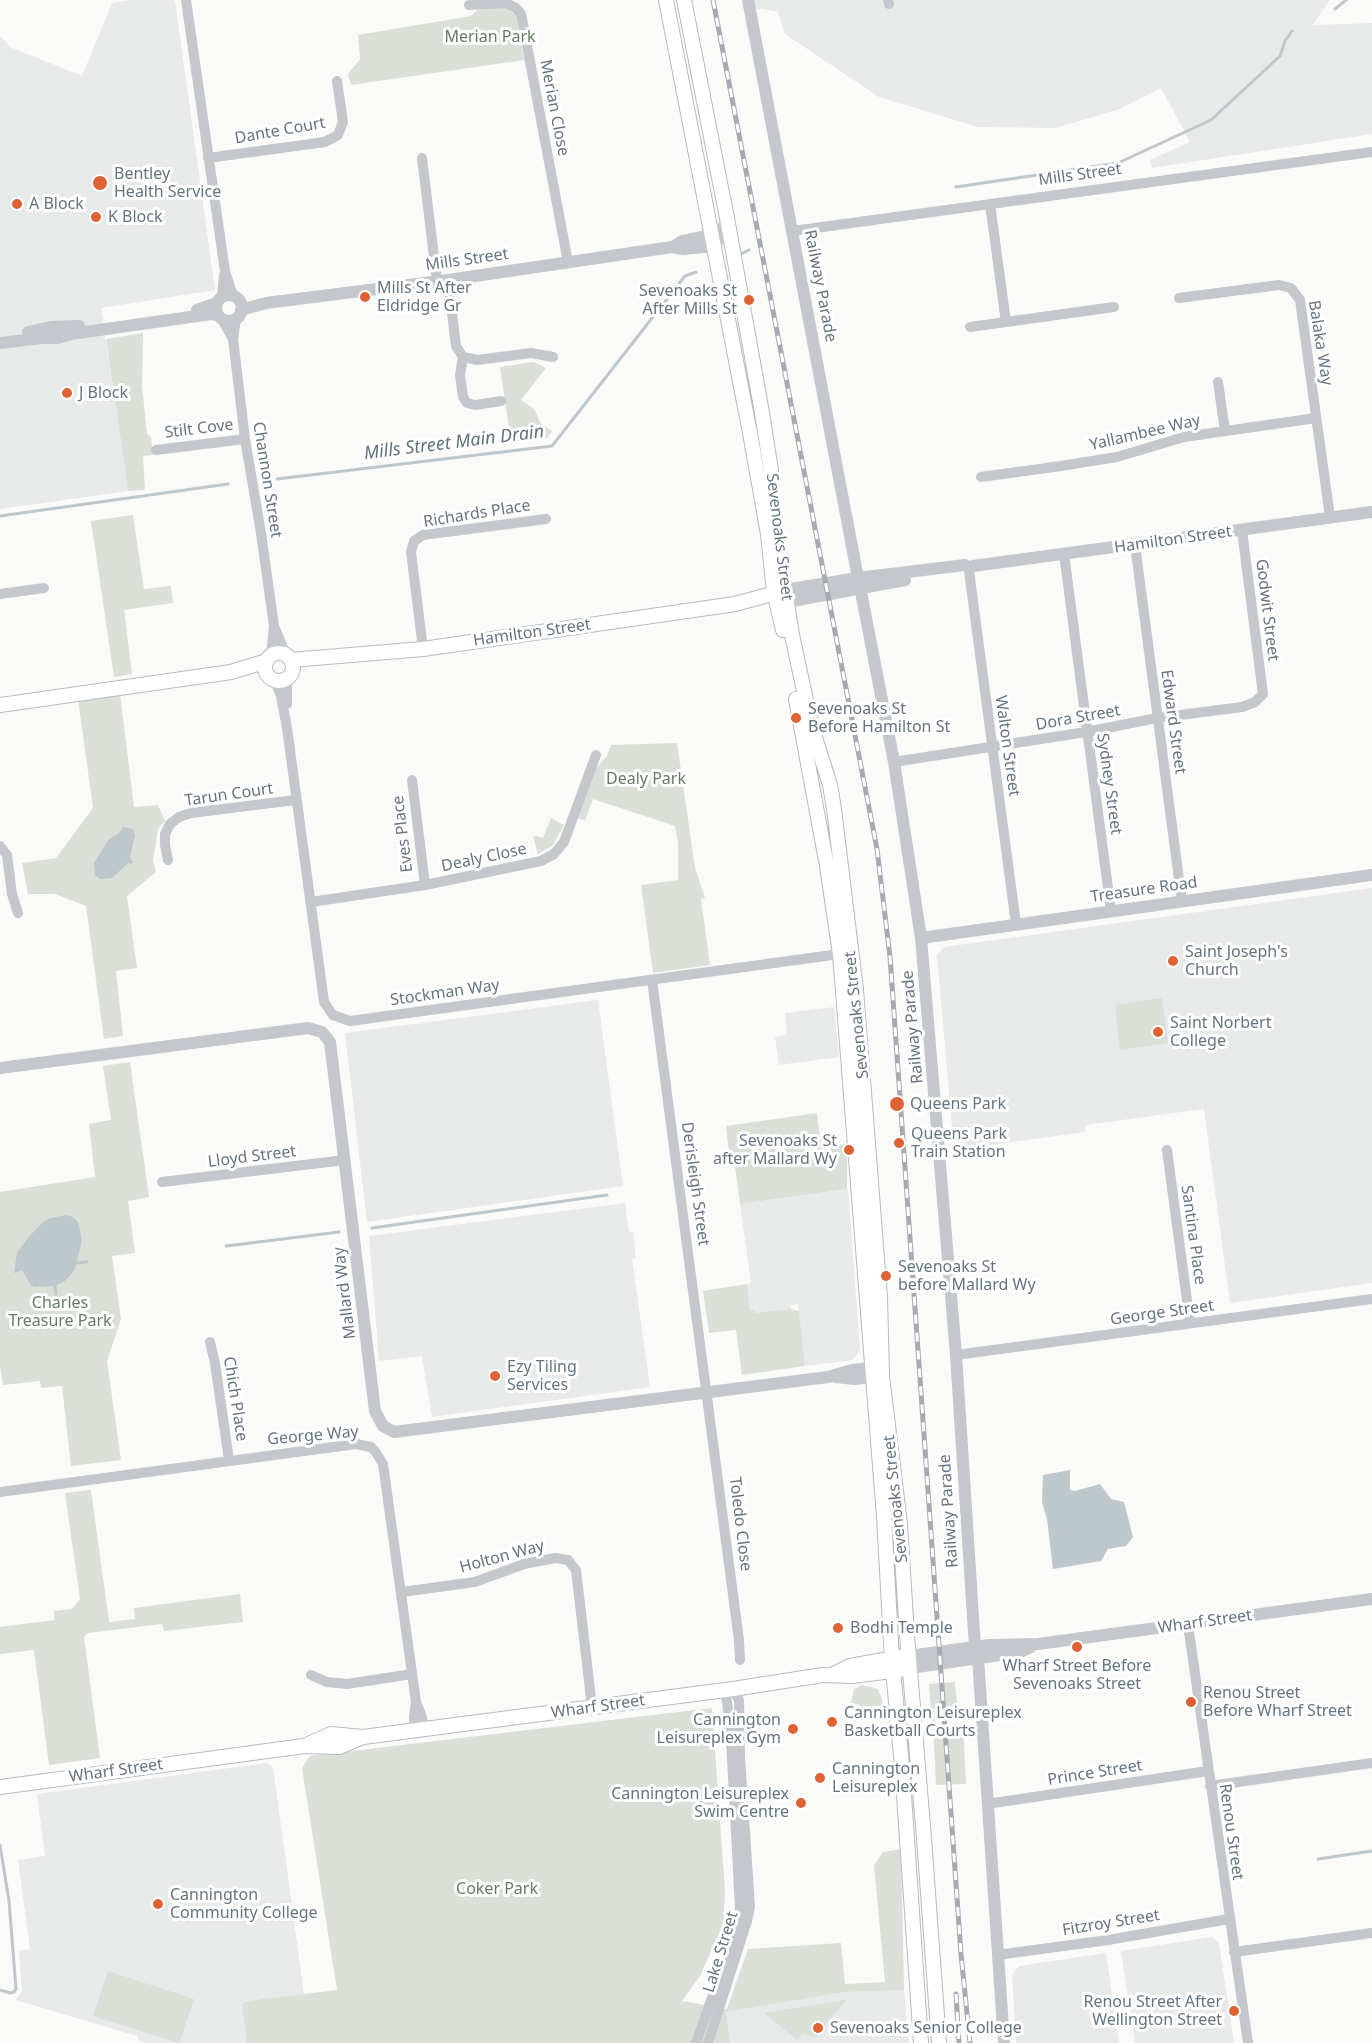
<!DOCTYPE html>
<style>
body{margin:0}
canvas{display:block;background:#fafaf8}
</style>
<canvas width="1372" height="2043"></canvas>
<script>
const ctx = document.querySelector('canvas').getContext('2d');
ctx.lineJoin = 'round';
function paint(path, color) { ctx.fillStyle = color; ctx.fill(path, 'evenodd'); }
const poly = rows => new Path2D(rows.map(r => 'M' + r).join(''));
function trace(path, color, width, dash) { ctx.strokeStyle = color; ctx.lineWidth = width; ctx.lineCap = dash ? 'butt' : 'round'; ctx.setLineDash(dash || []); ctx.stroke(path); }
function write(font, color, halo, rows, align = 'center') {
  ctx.font = font + ' "Noto Sans",sans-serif'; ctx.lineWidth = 6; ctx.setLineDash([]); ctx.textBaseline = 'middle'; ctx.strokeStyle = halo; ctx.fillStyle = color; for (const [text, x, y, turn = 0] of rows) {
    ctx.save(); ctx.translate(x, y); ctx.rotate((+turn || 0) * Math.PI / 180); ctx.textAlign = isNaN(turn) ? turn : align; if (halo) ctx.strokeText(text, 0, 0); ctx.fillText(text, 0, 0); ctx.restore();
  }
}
const built = poly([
 [131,0,175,0,215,290,101,308,128,491,0,509,0,36,10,47,82,76,112,3],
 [743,0,1330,0,1313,25,1372,23,1372,134,1152,168,1150,160,1190,142,1161,88,1117,110,1055,128,978,127,879,97,785,34,778,12,762,9,745,10],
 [1372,888,1372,1283,1230,1303,1204,1109,1085,1125,1085,1132,954,1150,937,955,944,947],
 [598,1000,623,1186,367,1222,345,1033],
 [834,1007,839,1057,779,1065,775,1037,787,1035,785,1013],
 [848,1189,860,1350,853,1360,805,1366,798,1304,791,1305,791,1309,755,1313,750,1310,747,1284,751,1283,740,1204],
 [625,1203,629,1232,633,1232,636,1258,632,1259,650,1387,432,1417,422,1356,379,1361,369,1236],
 [267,1763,273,1767,304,1994,246,2001,242,2005,247,2043,146,2043,139,2041,137,2036,16,2000,22,1991,19,1951,30,1949,18,1860,45,1856,37,1794],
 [1212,1937,1219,1943,1234,2043,1135,2043,1121,1951],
 [1106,1953,1119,2043,1016,2043,1012,1975,1019,1966],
 [904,1990,909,2043,730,2043,726,2012,844,1992]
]);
const green = poly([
 [506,6,516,16,524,60,351,85,348,74,360,59,358,35,471,16,477,10],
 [143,333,142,386,147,434,151,437,153,455,143,456,145,490,128,491,106,339],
 [534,362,546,368,521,400,534,409,541,424,552,431,547,438,511,443,500,367],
 [133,515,144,589,171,586,173,603,124,610,132,674,114,677,91,521],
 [120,694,134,807,158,805,165,821,158,829,153,861,156,872,127,896,137,968,116,971,123,1036,104,1039,86,906,55,894,28,894,22,863,56,858,93,808,78,699],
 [677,743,695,868,705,898,701,899,710,965,653,973,641,885,678,880,678,843,675,826,593,799,585,821,578,818,596,768,607,756,611,745],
 [551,818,564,825,553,845,538,854,533,837,536,836,543,838],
 [1162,998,1168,1043,1120,1050,1115,1005],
 [130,1062,149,1197,128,1201,135,1253,112,1256,121,1319,107,1361,121,1460,71,1466,62,1386,41,1388,40,1381,3,1385,0,1366,0,1192,95,1177,89,1124,111,1120,103,1066],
 [817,1113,820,1138,835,1138,836,1145,847,1144,847,1189,740,1204,733,1152,729,1152,726,1126],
 [747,1284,750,1310,754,1310,755,1313,791,1309,799,1311,805,1366,742,1375,736,1330,709,1333,703,1291],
 [91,1490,109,1622,135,1619,134,1608,240,1594,243,1622,164,1631,162,1624,88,1633,84,1637,100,1758,49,1765,34,1650,0,1654,0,1627,54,1620,54,1611,72,1609,80,1599,65,1493],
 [955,1682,958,1719,932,1721,929,1684],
 [862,1685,878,1689,882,1699,884,1713,860,1708,860,1705,851,1703,854,1689],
 [712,1708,725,1891,723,1925,700,1976,682,2001,727,2009,748,1949,841,1943,845,1984,885,1982,874,1865,883,1852,901,1849,904,1990,844,1992,726,2012,730,2043,247,2043,242,2005,246,2001,337,1990,302,1768,310,1756],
 [963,1724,966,1784,936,1785,933,1726],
 [108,1971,194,1999,179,2043,93,2016],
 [846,2000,816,2037,803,2034,797,2040,764,2013]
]);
const water = poly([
 [123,827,133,829,135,835,130,857,133,862,132,864,128,863,112,878,100,879,95,875,94,863,109,839,118,834],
 [67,1215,73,1217,78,1222,80,1230,82,1241,74,1271,65,1281,55,1286,34,1287,30,1284,22,1270,14,1273,17,1253,27,1239,42,1223,50,1218],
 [1070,1470,1070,1490,1075,1491,1100,1484,1111,1499,1124,1502,1133,1537,1126,1546,1108,1549,1101,1561,1053,1569,1047,1519,1042,1502,1043,1475]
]);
const stream = poly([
 [1335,9,1346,0],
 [956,187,1118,163,1211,120,1280,56,1285,41,1292,31],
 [737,256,749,250],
 [277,479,552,446,685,276,696,272],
 [0,516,228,484],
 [372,1228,607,1195],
 [226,1246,339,1232],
 [76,1263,87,1262],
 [55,1286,56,1294],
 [0,1845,9,1901,16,1989,14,1992,10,1993,0,1990],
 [1318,1859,1372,1851]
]);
const minor = poly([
 [186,0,225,271,233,296],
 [888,0,889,4],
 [469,5,506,3,516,8,521,14,568,262],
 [208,158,325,142,338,135,343,122,337,81],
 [422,158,437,281],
 [990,204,1006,322],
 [793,231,1372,152],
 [448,280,456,346,463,357,477,360,531,353,553,357],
 [222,297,224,275],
 [1179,298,1279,285,1291,288,1300,300,1330,517],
 [236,318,233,339,245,439,261,533,274,626,286,655],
 [222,319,233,339],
 [970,327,1114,307],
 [463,357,460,375,463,397,467,403,475,405,501,401],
 [1218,382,1225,431],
 [156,450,245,439],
 [981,477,1061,466,1117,457,1184,437,1316,418],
 [1135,545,1182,902],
 [1064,554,1111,911],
 [969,571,1016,924],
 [0,594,44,588],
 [423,649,411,552,414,541,423,535,546,519],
 [271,656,274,626],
 [287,678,287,704],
 [274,679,281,696,287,728,324,1002,333,1015,350,1021,847,953],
 [894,762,1086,732,1157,718,1242,707,1255,702,1263,694,1242,531],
 [412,780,425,885],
 [0,846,7,855,12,894,18,913],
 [168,860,165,845,165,834,170,824,179,817,191,813,295,800],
 [311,902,425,885,541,861,554,854,564,842,596,755],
 [652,980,739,1640,740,1660],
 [1167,1150,1190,1323],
 [162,1182,345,1160],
 [210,1342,215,1363,229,1460],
 [956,1355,1372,1299],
 [0,1492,356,1444,371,1447,375,1451,383,1464,416,1702,422,1717,424,1729],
 [402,1592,475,1582,524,1564,555,1558,568,1560,576,1570,592,1707],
 [1188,1625,1248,2043],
 [311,1675,327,1682,347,1684,412,1674],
 [415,1730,414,1717,416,1702],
 [1210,1786,1372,1763],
 [987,1804,1208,1771],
 [1234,1952,1372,1933],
 [997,1955,1108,1940,1229,1919],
 [696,2043,735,1933,740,1908,731,1739,727,1701,723,1690],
 [708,2043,747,1921,750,1907,740,1757,739,1700,733,1689]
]);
const tertiary = poly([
 [748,0,858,578],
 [673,247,682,241,701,237,713,236,719,239],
 '216 308a13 13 0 1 1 26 0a13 13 0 1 1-26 0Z',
 [197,310,217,303],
 [241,310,266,303,448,280,672,247,683,249,714,246,719,239,727,218],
 [28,332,51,327,79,326],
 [0,343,42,338,58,338,71,334,211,314,218,315],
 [973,566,1372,512],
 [860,587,894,762,921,938,956,1355,975,1647],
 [785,590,858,578,965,565],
 [787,602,905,580],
 [921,938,1372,875],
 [0,1068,308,1028,322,1032,330,1042,375,1411,383,1426,394,1432,828,1377,852,1370,881,1367],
 [836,1377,854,1379,881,1376],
 [909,1656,989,1645,1038,1644,1372,1599],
 [978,1658,1004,2043],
 [910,1668,1020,1652,1031,1647]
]);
const secondary = poly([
 [666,0,750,433,768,534,774,592,783,630],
 [684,0,727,218,761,407,771,470,772,497,783,578,792,635,812,728,830,785,834,809,856,990,880,1297,882,1376,900,1524,907,1635,924,1838,939,2043],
 '265 667a14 14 0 1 1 28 0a14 14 0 1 1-28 0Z',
 [291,660,423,649,735,604,783,591],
 [796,699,827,866,840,954,884,1517,892,1659,902,1766,921,2043],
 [0,705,231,672,267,661],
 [834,1674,850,1666,901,1657],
 [304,1746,331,1734,363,1737,733,1689,823,1675,852,1676,900,1670],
 [0,1787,304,1746,339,1747,363,1737]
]);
const rail = poly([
 [713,0,877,849,890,957,961,1954,970,2043],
 [956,1994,959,2043]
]);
const markers = [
 [100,183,8,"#de6234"],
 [17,204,6,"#de6234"],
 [96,217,6,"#de6234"],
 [365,297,6,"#de6234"],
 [749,300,6,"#de6234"],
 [67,393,6,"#de6234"],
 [796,718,6,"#de6234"],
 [1173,961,6,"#de6234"],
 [1158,1032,6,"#de6234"],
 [897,1104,8,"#de6234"],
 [899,1143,6,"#de6234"],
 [849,1150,6,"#de6234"],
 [886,1276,6,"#de6234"],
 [495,1376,6,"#de6234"],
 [838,1628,6,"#de6234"],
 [1077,1647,6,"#de6234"],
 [1191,1702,6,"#de6234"],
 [832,1722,6,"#de6234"],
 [793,1729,6,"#de6234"],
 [820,1778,6,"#de6234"],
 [801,1803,6,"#de6234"],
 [158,1904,6,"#de6234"],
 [1234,2011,6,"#de6234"],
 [818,2028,6,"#de6234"]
];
const parkNames = [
 ["Merian Park",490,37],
 ["Dealy Park",646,779],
 ["Charles",60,1303],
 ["Treasure Park",60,1321],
 ["Coker Park",497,1889]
];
const streetNames = [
 ["Merian Close",554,108,79],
 ["Dante Court",280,131,-10],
 ["Mills Street",1080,175,-8],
 ["Mills Street",467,260,-8],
 ["Railway Parade",820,286,79],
 ["Balaka Way",1320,343,81],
 ["Stilt Cove",199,429,-7],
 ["Yallambee Way",1145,433,-13],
 ["Channon Street",267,480,81],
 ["Richards Place",477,514,-9],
 ["Sevenoaks Street",779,537,83],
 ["Hamilton Street",1173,540,-8],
 ["Godwit Street",1267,610,83],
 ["Hamilton Street",532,633,-8],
 ["Dora Street",1078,718,-10],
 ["Edward Street",1173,722,82],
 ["Walton Street",1007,746,82],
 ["Sydney Street",1109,784,82],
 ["Tarun Court",229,795,-8],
 ["Eves Place",403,834,-97],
 ["Dealy Close",484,858,-12],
 ["Treasure Road",1144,890,-8],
 ["Stockman Way",445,993,-8],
 ["Sevenoaks Street",857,1015,-96],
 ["Railway Parade",913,1027,-95],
 ["Lloyd Street",252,1157,-7],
 ["Derisleigh Street",695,1184,82],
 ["Santina Place",1193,1235,82],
 ["Mallard Way",345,1293,-97],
 ["George Street",1162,1313,-8],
 ["Chich Place",235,1399,81],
 ["George Way",313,1436,-5],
 ["Sevenoaks Street",896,1499,-96],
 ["Railway Parade",949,1511,-94],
 ["Toledo Close",740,1524,83],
 ["Holton Way",502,1557,-15],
 ["Wharf Street",1205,1622,-8],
 ["Wharf Street",598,1707,-8],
 ["Wharf Street",116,1771,-8],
 ["Prince Street",1095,1773,-9],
 ["Renou Street",1231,1832,82],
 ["Fitzroy Street",1111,1923,-9],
 ["Lake Street",721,1952,-73]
];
const poiNames = [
 ["Bentley",114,174],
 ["Health Service",114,192],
 ["A Block",29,204],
 ["K Block",108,217],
 ["Mills St After",377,288],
 ["Eldridge Gr",377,306],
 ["Sevenoaks St",737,291,"right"],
 ["After Mills St",737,309,"right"],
 ["J Block",79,393],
 ["Sevenoaks St",808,709],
 ["Before Hamilton St",808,727],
 ["Saint Joseph's",1185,952],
 ["Church",1185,970],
 ["Saint Norbert",1170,1023],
 ["College",1170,1041],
 ["Queens Park",910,1104],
 ["Queens Park",911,1134],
 ["Train Station",911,1152],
 ["Sevenoaks St",837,1141,"right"],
 ["after Mallard Wy",837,1159,"right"],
 ["Sevenoaks St",898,1267],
 ["before Mallard Wy",898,1285],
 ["Ezy Tiling",507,1367],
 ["Services",507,1385],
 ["Bodhi Temple",850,1628],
 ["Wharf Street Before",1077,1666,"center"],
 ["Sevenoaks Street",1077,1684,"center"],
 ["Renou Street",1203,1693],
 ["Before Wharf Street",1203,1711],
 ["Cannington Leisureplex",844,1713],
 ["Basketball Courts",844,1731],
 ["Cannington",781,1720,"right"],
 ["Leisureplex Gym",781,1738,"right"],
 ["Cannington",832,1769],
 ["Leisureplex",832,1787],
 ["Cannington Leisureplex",789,1794,"right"],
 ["Swim Centre",789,1812,"right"],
 ["Cannington",170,1895],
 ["Community College",170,1913],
 ["Renou Street After",1222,2002,"right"],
 ["Wellington Street",1222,2020,"right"],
 ["Sevenoaks Senior College",830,2028]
];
const waterNames = [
 ["Mills Street Main Drain",454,443,-7]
];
paint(built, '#e8e9e9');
paint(green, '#dadfd7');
paint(water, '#bdc7cc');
trace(stream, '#bdc7cc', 3);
trace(secondary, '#b6bbc0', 16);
trace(minor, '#c4c7cb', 10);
trace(tertiary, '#c4c7cb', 12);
trace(secondary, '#fff', 14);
trace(rail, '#a5abb1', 5);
trace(rail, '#fff', 3, [9]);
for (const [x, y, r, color] of markers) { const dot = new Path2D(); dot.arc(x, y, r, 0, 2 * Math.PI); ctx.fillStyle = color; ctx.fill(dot); trace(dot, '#fff', 2); }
write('16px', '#677a65', '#fff', parkNames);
write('16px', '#667482', '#fff', streetNames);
write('16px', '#667482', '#fff', poiNames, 'left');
write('italic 18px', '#60737c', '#fff', waterNames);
</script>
